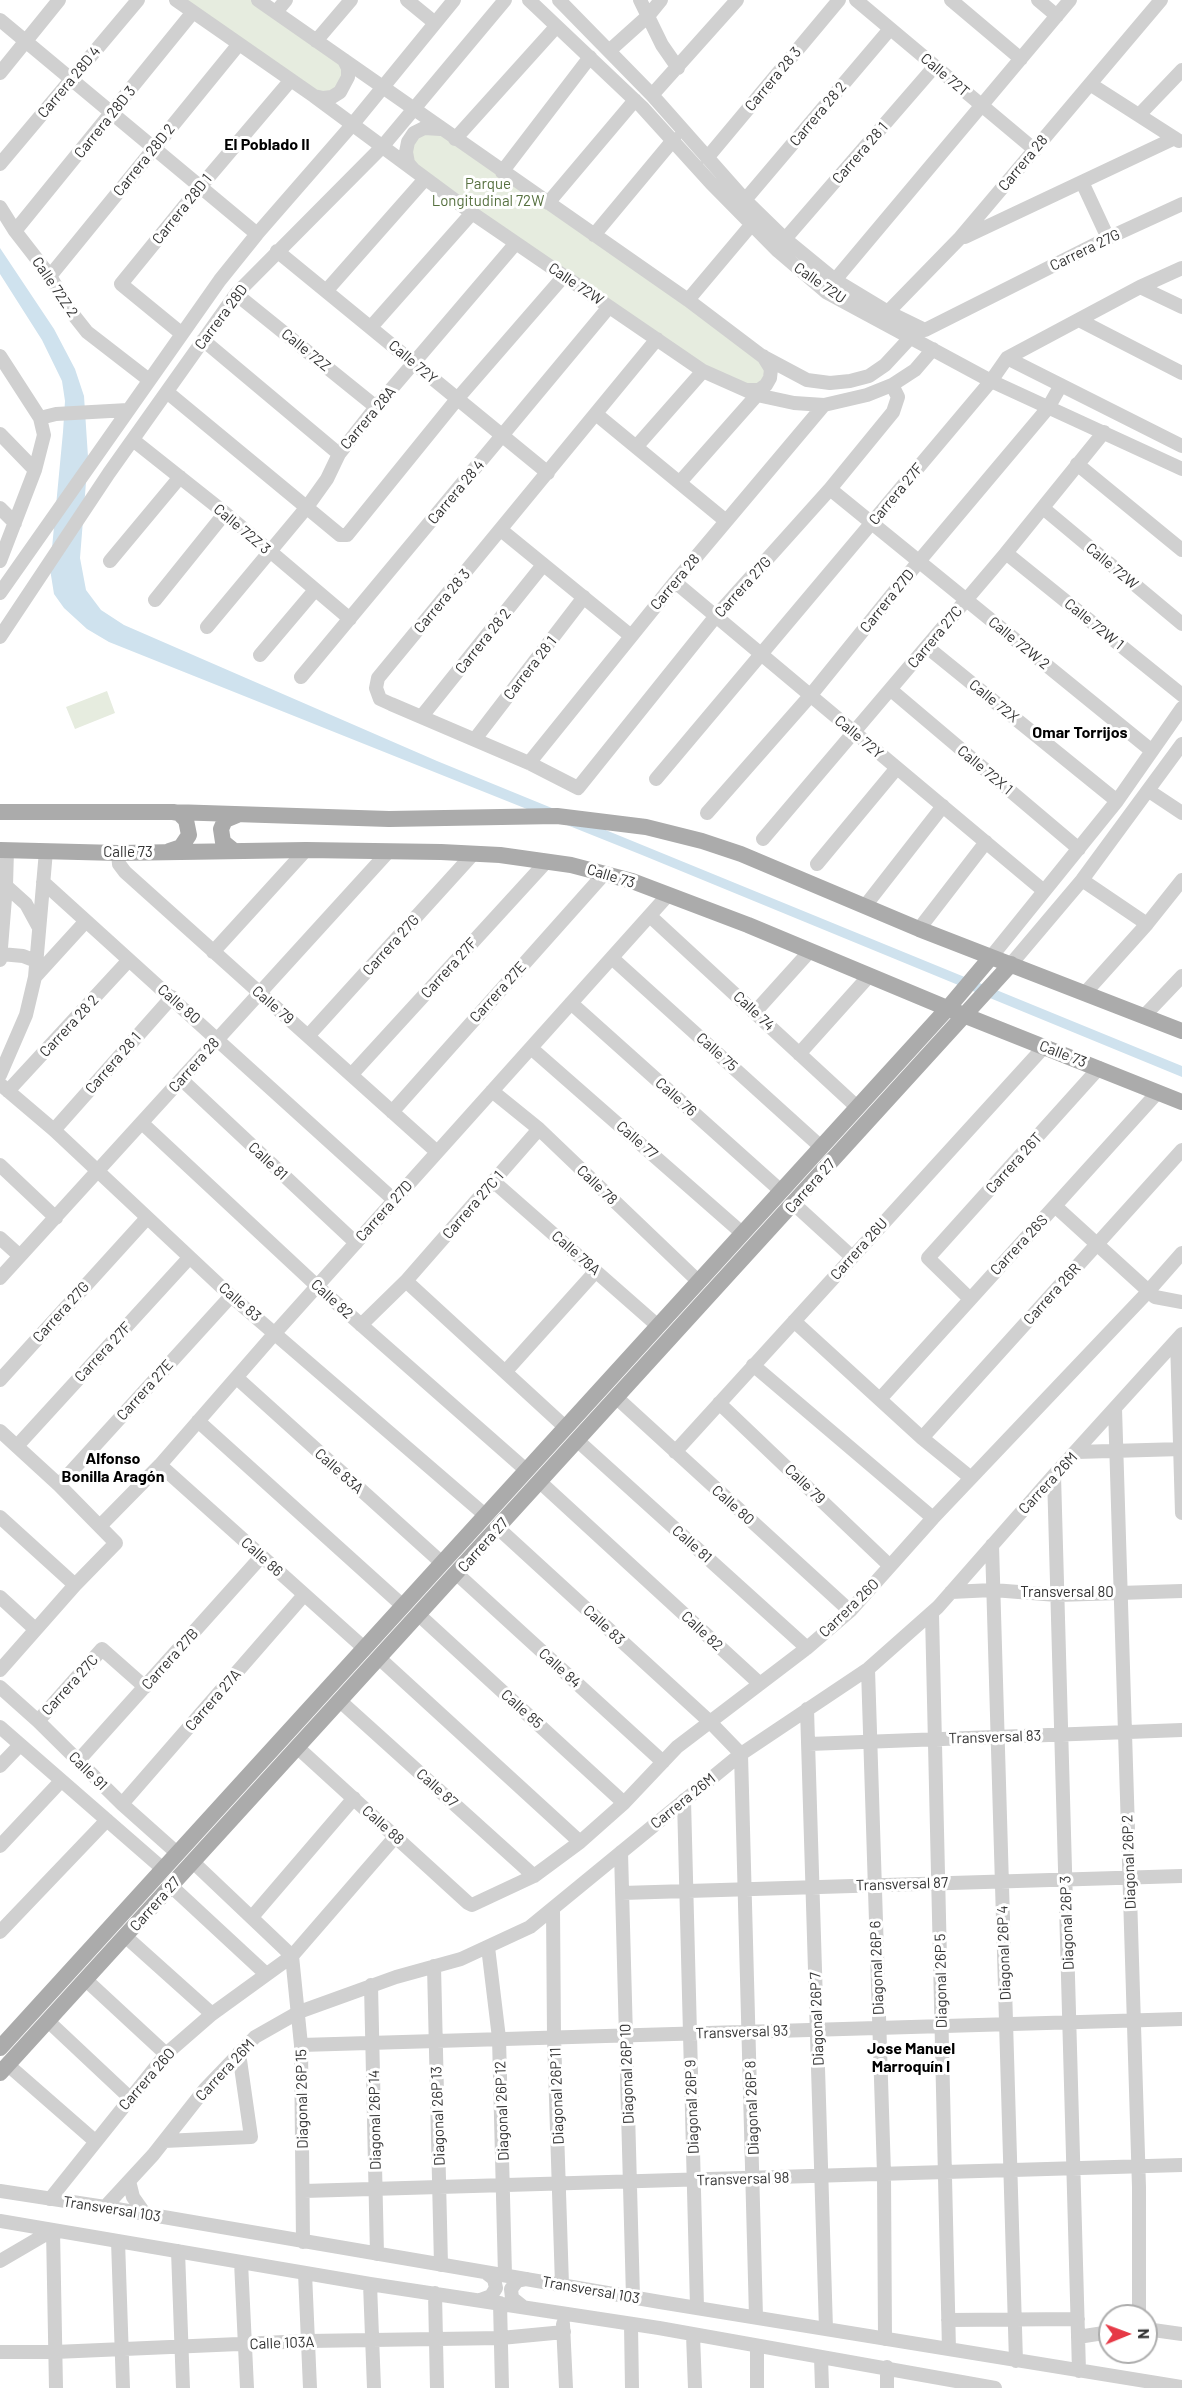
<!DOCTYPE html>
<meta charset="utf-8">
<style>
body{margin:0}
#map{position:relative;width:1182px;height:2388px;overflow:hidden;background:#fff;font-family:Barlow,sans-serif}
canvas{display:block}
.north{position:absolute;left:1098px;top:2304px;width:60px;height:60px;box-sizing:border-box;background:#fff;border:2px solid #adadad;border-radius:50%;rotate:89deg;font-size:16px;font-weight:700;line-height:24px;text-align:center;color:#333}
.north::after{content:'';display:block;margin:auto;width:21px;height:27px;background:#e63946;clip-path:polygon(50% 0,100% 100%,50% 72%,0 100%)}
</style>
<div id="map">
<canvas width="1182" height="2388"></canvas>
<div class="north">N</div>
</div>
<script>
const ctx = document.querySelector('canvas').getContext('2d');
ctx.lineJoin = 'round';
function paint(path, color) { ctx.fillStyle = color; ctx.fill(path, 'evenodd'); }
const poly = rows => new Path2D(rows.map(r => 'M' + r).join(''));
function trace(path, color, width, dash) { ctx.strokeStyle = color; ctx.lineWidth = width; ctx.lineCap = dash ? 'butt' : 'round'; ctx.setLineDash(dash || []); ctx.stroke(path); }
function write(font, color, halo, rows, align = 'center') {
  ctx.font = font + ' Barlow,sans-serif'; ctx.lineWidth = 6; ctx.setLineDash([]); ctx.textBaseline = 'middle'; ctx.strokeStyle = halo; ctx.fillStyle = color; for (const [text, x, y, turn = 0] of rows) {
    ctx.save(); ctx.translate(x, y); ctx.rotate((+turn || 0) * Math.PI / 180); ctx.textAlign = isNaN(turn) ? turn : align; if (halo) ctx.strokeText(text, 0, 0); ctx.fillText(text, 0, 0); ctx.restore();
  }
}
const green = poly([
 [176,0,258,0,344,60,348,77,323,98],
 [434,127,768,362,759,390,703,371,415,171,408,142],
 [107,691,115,713,75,729,66,707]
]);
const water = poly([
 [0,248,54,329,75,369,84,396,88,457,80,558,86,590,101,610,124,625,437,761,1182,1066,1182,1077,642,855,109,642,87,629,64,608,54,594,50,569,63,432,65,401,62,381,42,340,0,274]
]);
const minor = poly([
 [176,0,314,96,472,213,703,371,757,395,794,403,824,405,867,395,892,385,915,370,933,349],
 [258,0,688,300,762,356,807,380,830,383,850,381,869,376,885,365,910,338],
 [407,0,435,23],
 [529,0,642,107,711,183,778,251,826,292,991,381,1182,469],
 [559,0,652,95,745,200,785,239,835,280,888,312,925,330,1108,238,1182,204],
 [640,0,662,45,678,68],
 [856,0,1035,150],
 [951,0,1021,59],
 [1038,0,1057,16],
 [276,12,286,0],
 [0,20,257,234],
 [316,41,351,0],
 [609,51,648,16,661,0],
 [0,73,59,0],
 [1090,84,1179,141],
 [652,95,737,0],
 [314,96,323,98,332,97,340,92,348,77,348,68,344,60],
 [1140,114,1182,70],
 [455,139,556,27],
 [707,158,839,0],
 [0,164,138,0],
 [414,170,408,163,406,152,408,142,414,133,424,128,440,129],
 [502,172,590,57],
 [1082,182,1108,238],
 [745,200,890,29],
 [548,203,635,100],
 [0,207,15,231,50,276,72,313,87,332,149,380],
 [15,231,193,12],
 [594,235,674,139],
 [965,237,1175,138],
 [785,239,935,66],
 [277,251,548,473],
 [50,276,239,44],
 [835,280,1070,0],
 [1140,287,1182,307],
 [327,290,425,179],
 [236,294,376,407],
 [688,300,752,224],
 [883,317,959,239,1161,0],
 [1079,320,1182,373],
 [371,327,472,213],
 [182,334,121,284,200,187,290,81],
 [657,339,378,678,376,688,380,699,391,704,529,763,578,788,716,616,830,489,893,412,898,397,892,385],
 [203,340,339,454],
 [0,356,40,418,44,435,35,470,0,561],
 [1007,358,1182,446],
 [748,390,759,390,766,385,770,378,771,369,763,356],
 [167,392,340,535,347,535,458,398,564,276],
 [596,414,726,521],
 [40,418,56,414,128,410],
 [0,434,35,470],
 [133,440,225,513,350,619],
 [636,447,703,371],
 [1077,464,1182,550],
 [680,482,757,395],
 [830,489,1152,751],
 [0,508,15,523],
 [1043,508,1182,624],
 [501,530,631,636],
 [1006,553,1182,695],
 [110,561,180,477],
 [675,582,1044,891],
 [0,593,220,280,257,234,352,125,454,0],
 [155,600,225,513],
 [207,627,307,507,327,479,339,454,376,407,516,243],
 [0,637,109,473,236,294,382,147,505,0],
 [927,647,1117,801],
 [260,655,315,590],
 [301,677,609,307],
 [891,690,1079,849],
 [422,716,543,565],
 [475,739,584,597],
 [529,763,675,582,824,405],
 [656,779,991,381,1007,358,1140,287,1182,268],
 [1149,791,1182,813],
 [707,813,810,696,920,560,1048,408,1061,385],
 [763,839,1006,553,1104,432],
 [118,853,119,864,125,872,437,1152],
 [817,864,896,769],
 [1082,880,1147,924],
 [43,882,394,1200],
 [6,886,26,904,38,926],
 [865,906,943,806],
 [650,916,857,1107],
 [919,929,986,842],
 [213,952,306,850],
 [1,954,23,956,36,961],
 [991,957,1117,801,1182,708],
 [612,958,821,1147],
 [0,960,6,886,7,850],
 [1011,964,1082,880,1182,744],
 [35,977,86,921],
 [1085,993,1147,924,1182,880],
 [571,1003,781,1191],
 [755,1012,810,951],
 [1145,1015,1182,976],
 [308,1036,474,853],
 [531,1048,742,1233],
 [799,1054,869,976],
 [352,1074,547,861],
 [0,1075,26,1015,35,977,46,851],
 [181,1079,356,1243],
 [0,1084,54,1130,231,1296,485,1515],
 [8,1091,129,960],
 [492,1091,539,1129,698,1281],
 [392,1112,605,873],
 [142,1123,317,1286,526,1470],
 [54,1130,172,997],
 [0,1165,56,1218],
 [493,1181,658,1326],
 [794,1204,852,1257],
 [1055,1206,1155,1297,1182,1302],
 [0,1238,20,1256],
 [0,1278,389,851],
 [406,1281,565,1427],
 [969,1298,928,1258,1099,1068],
 [794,1321,922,1438,971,1478],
 [361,1325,406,1281,539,1129],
 [1177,1340,1182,1513],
 [753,1365,933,1518],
 [506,1371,596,1271],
 [237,1378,442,1563],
 [0,1380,147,1218],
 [617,1398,850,1611],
 [880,1399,1158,1092],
 [719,1403,890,1566],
 [1115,1408,1139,2187,1139,2316],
 [198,1421,403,1606],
 [0,1431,59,1485,116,1543,75,1585,0,1670],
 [922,1438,1182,1150],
 [578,1441,807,1648],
 [17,1446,189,1258],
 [675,1452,1044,1047],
 [1076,1452,1182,1449],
 [160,1465,364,1648],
 [1054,1475,1079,2371],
 [540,1482,759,1683],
 [59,1485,231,1296],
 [0,1517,75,1585],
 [100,1526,160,1465,275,1333,668,895],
 [498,1528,710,1722,741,1754,756,2317],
 [992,1545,1016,2361],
 [456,1573,663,1762],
 [951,1592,993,1590,1057,1595,1182,1591],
 [0,1597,35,1629],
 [932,1614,949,2349],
 [419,1615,624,1803],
 [379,1658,580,1842],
 [868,1669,884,2174,885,2339],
 [0,1687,38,1721,122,1804,177,1853],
 [340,1701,534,1876],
 [807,1709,826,2329],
 [38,1721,102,1649,145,1687],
 [0,1727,163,1869],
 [809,1744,1182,1730],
 [297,1747,468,1903,472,1905,534,1876,580,1842,624,1803,677,1747,807,1648,850,1611,933,1518,1144,1296,1182,1253],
 [78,1761,261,1557],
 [0,1766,20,1745],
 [684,1800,697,2307],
 [122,1804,304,1595],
 [0,1846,61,1781],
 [621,1852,633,2297],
 [193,1862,292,1956],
 [171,1886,266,1974],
 [622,1893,1182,1876],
 [553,1908,554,2037,562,2285],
 [252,1917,354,1798],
 [0,1932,107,1820],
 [125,1936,212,2014],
 [488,1947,499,2038,505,2275],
 [292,1956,301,2045,303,2242],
 [434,1966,441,2265],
 [86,1980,166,2054],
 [371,1985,377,2254],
 [48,2021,130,2098],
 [301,2045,1182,2019],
 [8,2065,95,2141],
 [164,2141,251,2137,239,2053],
 [129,2181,133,2197,145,2214],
 [0,2191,105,2207,660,2302,1182,2387],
 [304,2191,1182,2165],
 [50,2199,166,2054,212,2014,292,1956,396,1836],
 [105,2207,153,2155,205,2089,255,2037,299,2012,396,1977,461,1959,530,1927,741,1754,868,1669,938,1607,1054,1475,1182,1334],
 [0,2221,370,2284,659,2328,995,2388],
 [118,2241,123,2388],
 [178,2251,183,2388],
 [0,2261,53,2230,56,2388],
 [241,2262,247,2388],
 [305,2273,310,2388],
 [370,2284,374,2388],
 [435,2293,437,2388],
 [480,2300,491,2296,496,2288,494,2279,485,2272],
 [500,2303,502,2388],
 [522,2306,512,2298,511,2289,517,2281,527,2279],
 [948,2320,1078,2319],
 [563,2324,566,2388],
 [631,2324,632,2388],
 [1146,2329,1182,2334],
 [693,2335,695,2388],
 [1078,2337,1110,2332],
 [757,2346,757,2388],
 [0,2352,55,2352,308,2341,501,2338,564,2332],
 [821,2357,822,2388],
 [887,2367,887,2388]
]);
const major = poly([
 [0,812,173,812,389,819,557,816,646,827,702,841,741,854,919,929,1182,1031],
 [0,850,118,853,306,850,441,852,500,855,571,865,632,881,748,925,966,1016,1182,1102],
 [169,851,181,847,189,835,186,820,179,813,173,812],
 [234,851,223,842,221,829,225,820,237,815],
 [0,2048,948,1008,991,957],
 [0,2073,1011,964]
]);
const streetNames = [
 ["Calle 72T",945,75,40],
 ["Carrera 28 3",773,79,-50],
 ["Carrera 28D 4",69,82,-50],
 ["Carrera 28 2",818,114,-50],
 ["Carrera 28D 3",105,122,-51],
 ["Carrera 28 1",860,153,-49],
 ["Carrera 28D 2",144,160,-51],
 ["Carrera 28",1023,163,-50],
 ["Carrera 28D 1",182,209,-51],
 ["Carrera 27G",1085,250,-26],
 ["Calle 72U",820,283,35],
 ["Calle 72W",576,284,34],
 ["Calle 72Z 2",55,287,56],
 ["Carrera 28D",221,317,-53],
 ["Calle 72Z",306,350,39],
 ["Calle 72Y",413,362,40],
 ["Carrera 28A",368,418,-50],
 ["Carrera 28 4",456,492,-50],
 ["Carrera 27F",896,494,-50],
 ["Calle 72Z 3",242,529,40],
 ["Calle 72W",1112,566,40],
 ["Carrera 28",675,582,-50],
 ["Carrera 27G",743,587,-48],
 ["Carrera 28 3",442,601,-50],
 ["Carrera 27D",887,601,-51],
 ["Calle 72W 1",1094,624,39],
 ["Carrera 27C",935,637,-50],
 ["Carrera 28 2",483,641,-51],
 ["Calle 72W 2",1019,643,39],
 ["Carrera 28 1",530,668,-52],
 ["Calle 72X",994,701,39],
 ["Calle 72Y",859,737,40],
 ["Calle 72X 1",985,770,40],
 ["Calle 73",128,852],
 ["Calle 73",611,876,17],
 ["Carrera 27G",391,945,-48],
 ["Carrera 27F",449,968,-48],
 ["Carrera 27E",498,992,-48],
 ["Calle 80",179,1004,41],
 ["Calle 79",273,1005,41],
 ["Calle 74",754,1011,43],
 ["Carrera 28 2",69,1026,-47],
 ["Calle 75",717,1052,42],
 ["Calle 73",1063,1054,21],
 ["Carrera 28 1",113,1063,-49],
 ["Carrera 28",194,1065,-48],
 ["Calle 76",676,1097,42],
 ["Calle 77",637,1140,41],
 ["Calle 81",268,1161,43],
 ["Carrera 26T",1014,1163,-48],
 ["Calle 78",597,1185,44],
 ["Carrera 27",810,1186,-48],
 ["Carrera 27C 1",473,1205,-49],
 ["Carrera 27D",384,1211,-48],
 ["Carrera 26S",1019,1245,-47],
 ["Carrera 26U",859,1249,-48],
 ["Calle 78A",576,1253,41],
 ["Carrera 26R",1052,1294,-48],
 ["Calle 82",332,1299,42],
 ["Calle 83",240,1302,41],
 ["Carrera 27G",61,1312,-48],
 ["Carrera 27F",103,1352,-47],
 ["Carrera 27E",145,1390,-48],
 ["Calle 83A",339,1471,42],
 ["Carrera 26M",1048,1483,-47],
 ["Calle 79",805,1484,44],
 ["Calle 80",733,1505,42],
 ["Calle 81",692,1544,42],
 ["Carrera 27",483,1545,-48],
 ["Calle 86",262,1557,42],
 ["Transversal 80",1067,1592],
 ["Carrera 26O",849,1608,-44],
 ["Calle 83",604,1625,43],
 ["Calle 82",702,1631,43],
 ["Carrera 27B",170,1659,-48],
 ["Calle 84",560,1668,42],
 ["Carrera 27C",70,1685,-48],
 ["Carrera 27A",213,1700,-49],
 ["Calle 85",522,1709,42],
 ["Transversal 83",995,1737,-2],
 ["Calle 91",88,1771,45],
 ["Calle 87",437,1788,42],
 ["Carrera 26M",683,1801,-39],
 ["Calle 88",383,1825,42],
 ["Diagonal 26P 2",1129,1862,-92],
 ["Transversal 87",902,1884,-2],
 ["Carrera 27",155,1904,-48],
 ["Diagonal 26P 3",1067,1923,-92],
 ["Diagonal 26P 4",1004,1953,-92],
 ["Diagonal 26P 6",877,1968,-92],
 ["Diagonal 26P 5",941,1981,-91],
 ["Diagonal 26P 7",817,2019,-92],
 ["Transversal 93",742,2032,-2],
 ["Carrera 26M",225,2070,-47],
 ["Diagonal 26P 10",627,2074,-92],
 ["Carrera 26O",147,2079,-49],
 ["Diagonal 26P 11",557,2096,-92],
 ["Diagonal 26P 15",302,2099,-91],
 ["Diagonal 26P 9",692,2107,-92],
 ["Diagonal 26P 8",752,2108,-92],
 ["Diagonal 26P 12",502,2111,-92],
 ["Diagonal 26P 13",438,2116,-92],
 ["Diagonal 26P 14",375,2120,-91],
 ["Transversal 98",743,2179,-2],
 ["Transversal 103",112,2209,9],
 ["Transversal 103",591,2290,10],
 ["Calle 103A",282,2343,-2]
];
const parkNames = [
 ["Parque",488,184],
 ["Longitudinal 72W",488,201]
];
const neighbourhoodNames = [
 ["El Poblado II",267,145],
 ["Omar Torrijos",1080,733],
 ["Alfonso",113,1459],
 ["Bonilla Aragón",113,1477],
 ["Jose Manuel",911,2049],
 ["Marroquín I",911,2067]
];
paint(green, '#e6ecdf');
paint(water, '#cfe2ee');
trace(minor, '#d0d0d0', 14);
trace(major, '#ababab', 16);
write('15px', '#333', '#fff', streetNames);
write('15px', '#56703f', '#fff', parkNames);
write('bold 16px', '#000', '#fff', neighbourhoodNames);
</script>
